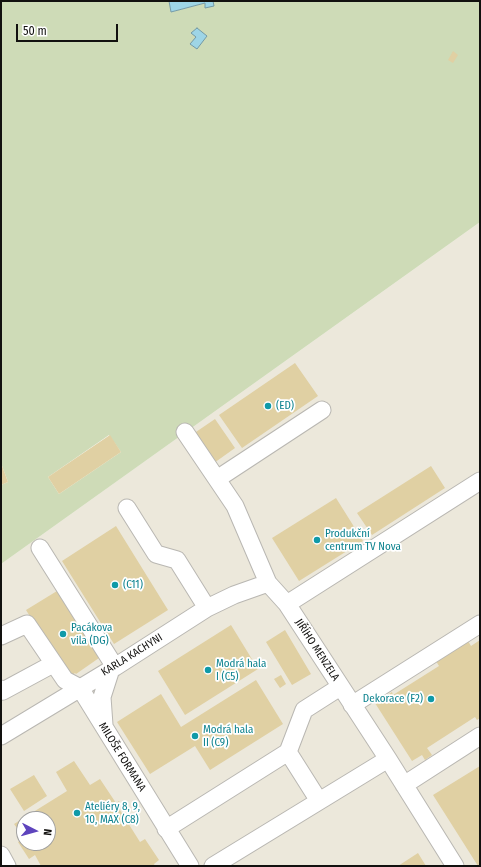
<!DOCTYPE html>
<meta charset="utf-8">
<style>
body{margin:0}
#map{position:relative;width:481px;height:867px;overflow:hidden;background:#f6f4ee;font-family:"Fira Sans Condensed",sans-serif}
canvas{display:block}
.frame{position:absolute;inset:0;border:2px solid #12110f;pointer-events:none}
.north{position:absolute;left:16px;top:811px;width:40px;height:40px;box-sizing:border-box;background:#fff;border:1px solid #a0a09f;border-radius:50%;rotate:96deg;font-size:11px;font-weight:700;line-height:16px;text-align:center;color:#12110f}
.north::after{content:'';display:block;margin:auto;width:14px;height:18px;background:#5e44bd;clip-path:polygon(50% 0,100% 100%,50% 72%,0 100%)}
.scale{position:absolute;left:16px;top:24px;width:102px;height:18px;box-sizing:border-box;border:2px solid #12110f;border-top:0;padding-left:5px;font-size:12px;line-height:14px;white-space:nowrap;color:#12110f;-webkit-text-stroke:3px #fff;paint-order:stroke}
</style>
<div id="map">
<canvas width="481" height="867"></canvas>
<div class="frame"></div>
<div class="north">N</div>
<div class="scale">50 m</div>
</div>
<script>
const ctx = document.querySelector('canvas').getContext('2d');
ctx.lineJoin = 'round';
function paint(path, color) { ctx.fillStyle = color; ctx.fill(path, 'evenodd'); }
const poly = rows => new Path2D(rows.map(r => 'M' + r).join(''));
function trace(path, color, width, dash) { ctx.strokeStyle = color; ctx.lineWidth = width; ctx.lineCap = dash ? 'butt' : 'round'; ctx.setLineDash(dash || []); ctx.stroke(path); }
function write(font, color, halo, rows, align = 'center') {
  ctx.font = font + ' "Fira Sans Condensed",sans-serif'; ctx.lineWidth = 3.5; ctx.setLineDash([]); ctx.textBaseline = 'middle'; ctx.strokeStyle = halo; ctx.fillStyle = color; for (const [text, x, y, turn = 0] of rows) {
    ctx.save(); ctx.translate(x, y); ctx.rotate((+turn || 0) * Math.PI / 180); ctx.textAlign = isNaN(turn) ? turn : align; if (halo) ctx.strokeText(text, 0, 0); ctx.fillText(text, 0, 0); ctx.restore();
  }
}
const built = poly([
 [480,222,480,866,1,866,1,564],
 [24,819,48,819,48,843,24,843]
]);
const green = poly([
 [1,1,169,1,171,12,205,3,214,5,213,1,480,1,480,222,1,564,1,485,8,482,1,463],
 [109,435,121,452,59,494,48,477]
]);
const water = poly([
 [169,1,213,1,214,6,205,8,205,3,171,12,169,1],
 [197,28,207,36,197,49,190,44,196,37,191,33,197,28]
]);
const building = poly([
 [453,51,458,55,453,63,448,60],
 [295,363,318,396,242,448,219,415],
 [215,419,235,448,214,463,193,434],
 [110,435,121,452,59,494,48,477],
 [1,463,8,482,1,485],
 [431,466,445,488,372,535,357,513],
 [336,498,363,541,299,581,272,538],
 [116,526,168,610,114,644,62,561],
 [57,591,99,658,76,674,75,673,70,677,64,671,26,610],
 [231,625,258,669,185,715,158,671],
 [285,630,311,674,292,685,266,642],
 [480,640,480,718,477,720,475,717,427,748,432,755,425,760,422,755,412,761,375,703,392,692,393,695,439,666,436,661,468,641,471,646],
 [281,675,286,684,280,688,274,679],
 [256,680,283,724,210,770,195,746,150,774,117,722,161,694,181,727],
 [74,761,90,785,100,779,116,803,119,801,121,805,118,807,140,842,145,839,159,860,154,864,155,866,41,866,35,855,29,859,18,842,24,838,14,824,67,791,56,772],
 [24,819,48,819,48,843,24,843],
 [480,766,480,866,478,866,433,795],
 [34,775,47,796,24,811,10,789],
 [418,853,426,866,398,866]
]);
const minor = poly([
 [185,432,235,506,268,583,287,604,388,759,455,866],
 [217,479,322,410],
 [127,508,156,554,177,560,207,608],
 [40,548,115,667],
 [287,604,480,481],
 [1,636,27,624,65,680,80,688,190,866],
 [1,689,3,691,53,664],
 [352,705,480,624],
 [104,725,102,697,111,669],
 [1,736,115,667,207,608,234,595,268,583],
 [288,752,304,710,340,687],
 [404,785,480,736],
 [166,829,288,752,319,801],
 [1,855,7,866],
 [213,866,388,759]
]);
const markers = [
 [268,406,4,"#0f9aa8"],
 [317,540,4,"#0f9aa8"],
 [115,585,4,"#0f9aa8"],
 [63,634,4,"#0f9aa8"],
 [208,670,4,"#0f9aa8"],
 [431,699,4,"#0f9aa8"],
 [195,736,4,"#0f9aa8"],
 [77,813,4,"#0f9aa8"]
];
const cultureNames = [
 ["(ED)",276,406],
 ["Produkční",325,534],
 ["centrum TV Nova",325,547],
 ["(C11)",123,585],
 ["Pacákova",71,628],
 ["vila (DG)",71,641],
 ["Modrá hala",216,664],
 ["I (C5)",216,677],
 ["Dekorace (F2)",423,699,"right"],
 ["Modrá hala",203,730],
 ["II (C9)",203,743],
 ["Ateliéry 8, 9,",85,807],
 ["10, MAX (C8)",85,820]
];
const streetNames = [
 ["JIŘÍHO MENZELA",317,650,57],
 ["KARLA KACHYNI",132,655,-32],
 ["MILOŠE FORMANA",122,757,58]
];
paint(built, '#ece8db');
paint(green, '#cedbb7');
paint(water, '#9ed5e6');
trace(water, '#749aa6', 1);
paint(building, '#e0d0a3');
trace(minor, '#b9b7b2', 19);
trace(minor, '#fff', 17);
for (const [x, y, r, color] of markers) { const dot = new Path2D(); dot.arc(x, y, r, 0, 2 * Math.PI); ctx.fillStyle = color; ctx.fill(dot); trace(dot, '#fff', 1.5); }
write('11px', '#0d838f', '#fff', cultureNames, 'left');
write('11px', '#12110f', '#fff', streetNames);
</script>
